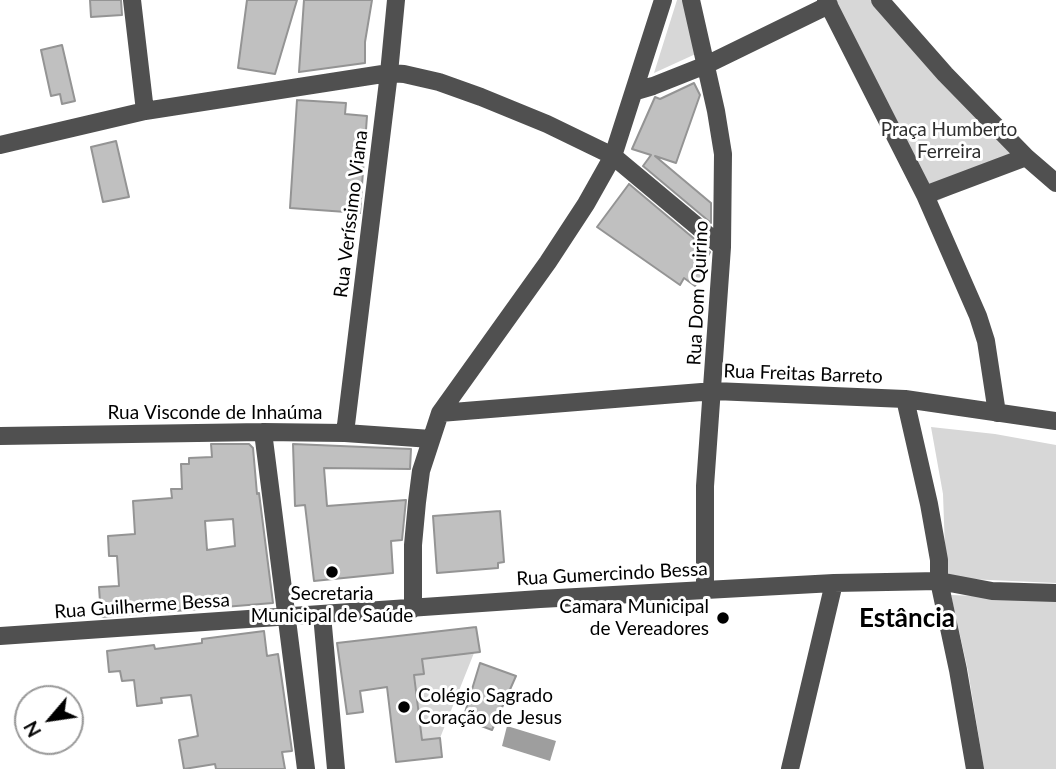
<!DOCTYPE html>
<meta charset="utf-8">
<style>
body{margin:0}
#map{position:relative;width:1056px;height:769px;overflow:hidden;background:#fff;font-family:Lato,sans-serif}
canvas{display:block}
.north{position:absolute;left:14px;top:685px;width:70px;height:70px;box-sizing:border-box;background:#fff;border:2px solid #999;border-radius:50%;rotate:241deg;font-size:19px;font-weight:700;line-height:28px;text-align:center;color:#000}
.north::after{content:'';display:block;margin:auto;width:24px;height:32px;background:#000;clip-path:polygon(50% 0,100% 100%,50% 72%,0 100%)}
</style>
<div id="map">
<canvas width="1056" height="769"></canvas>
<div class="north">N</div>
</div>
<script>
const ctx = document.querySelector('canvas').getContext('2d');
ctx.lineJoin = 'round';
function paint(path, color) { ctx.fillStyle = color; ctx.fill(path, 'evenodd'); }
const poly = rows => new Path2D(rows.map(r => 'M' + r).join(''));
function trace(path, color, width, dash) { ctx.strokeStyle = color; ctx.lineWidth = width; ctx.lineCap = dash ? 'butt' : 'round'; ctx.setLineDash(dash || []); ctx.stroke(path); }
function write(font, color, halo, rows, align = 'center') {
  ctx.font = font + ' Lato,sans-serif'; ctx.lineWidth = 6; ctx.setLineDash([]); ctx.textBaseline = 'middle'; ctx.strokeStyle = halo; ctx.fillStyle = color; for (const [text, x, y, turn = 0] of rows) {
    ctx.save(); ctx.translate(x, y); ctx.rotate((+turn || 0) * Math.PI / 180); ctx.textAlign = isNaN(turn) ? turn : align; if (halo) ctx.strokeText(text, 0, 0); ctx.fillText(text, 0, 0); ctx.restore();
  }
}
const green = poly([
 [677,0,685,0,700,52,654,73],
 [830,0,885,0,1028,157,927,206],
 [931,427,995,434,1056,445,1056,583,946,578,943,494],
 [951,595,1056,599,1056,769,984,769,968,671],
 [474,653,440,738,422,740,414,675,424,674,422,659]
]);
const water = poly([
 [507,726,556,741,550,761,502,746]
]);
const building = poly([
 [90,0,121,0,122,15,91,17,90,0],
 [247,0,297,0,275,74,238,68,247,0],
 [304,0,372,0,365,42,365,63,299,72,304,0],
 [62,45,75,101,62,104,60,94,51,96,41,50,62,45],
 [694,83,700,95,676,163,655,156,711,203,711,223,643,166,651,155,632,149,655,97,660,99,694,83],
 [297,100,346,103,345,114,367,116,360,213,290,208,297,100],
 [116,141,129,197,103,202,91,147,116,141],
 [629,184,710,252,701,269,705,271,695,286,684,278,680,285,597,227,629,184],
 [211,444,249,444,253,448,257,494,259,493,273,603,101,617,99,587,119,586,117,556,109,556,108,536,135,534,133,501,172,498,171,489,182,489,181,464,189,464,189,458,212,457,211,444],
 [233,519,235,546,207,550,205,521,233,519],
 [293,444,411,449,410,469,324,468,327,506,406,500,402,540,391,541,393,573,314,581,305,505,295,506,293,444],
 [500,511,504,562,498,563,498,568,437,573,433,516,500,511],
 [476,627,480,652,422,659,424,674,414,675,422,740,440,738,442,757,396,762,387,687,360,691,363,712,347,714,337,643,476,627],
 [264,631,267,656,278,654,282,681,292,751,282,752,285,769,216,769,215,764,184,769,179,740,198,736,191,695,161,698,162,703,137,706,134,680,122,681,120,671,109,672,107,651,154,645,155,649,202,643,202,639,264,631],
 [480,663,516,676,492,730,463,719,480,663]
]);
const minor = poly([
 [132,0,145,111],
 [691,0,716,111,723,154,722,247,705,486,705,590],
 [826,0,925,195,1026,157,945,74,880,0],
 [636,91,653,86,706,65,829,5],
 [0,145,145,111,389,73,404,74,439,82,481,97,547,124,613,156,722,247],
 [1026,157,1056,183],
 [925,195,978,316,986,341,997,413],
 [905,399,929,504,939,560,939,581,958,670,975,769],
 [440,413,714,391,905,399,1056,421],
 [263,432,306,769],
 [345,433,389,73,396,0],
 [0,436,263,432,345,433,431,439],
 [413,609,413,545,417,502,421,471,440,413,548,262,586,204,613,156,663,0],
 [322,615,336,769],
 [0,636,540,599,834,583,939,581,992,591,1056,593],
 [790,769,834,583]
]);
const markers = [
 [332,572,7,"#000"],
 [723,618,7,"#000"],
 [404,707,7,"#000"]
];
const parkNames = [
 ["Praça Humberto",949,130],
 ["Ferreira",949,152]
];
const streetNames = [
 ["Rua Veríssimo Viana",351,214,-83],
 ["Rua Dom Quirino",698,293,-87],
 ["Rua Freitas Barreto",803,374,2],
 ["Rua Visconde de Inhaúma",215,413],
 ["Rua Gumercindo Bessa",612,574,-3],
 ["Rua Guilherme Bessa",142,606,-4]
];
const poiNames = [
 ["Secretaria",332,594],
 ["Municipal de Saúde",332,616],
 ["Camara Municipal",709,607,"right"],
 ["de Vereadores",709,629,"right"],
 ["Colégio Sagrado",418,696,"left"],
 ["Coração de Jesus",418,718,"left"]
];
const districtNames = [
 ["Estância",907,619]
];
paint(green, '#d7d7d7');
paint(water, '#9e9e9e');
paint(building, '#c0c0c0');
trace(building, '#949494', 2);
trace(minor, '#505050', 18);
for (const [x, y, r, color] of markers) { const dot = new Path2D(); dot.arc(x, y, r, 0, 2 * Math.PI); ctx.fillStyle = color; ctx.fill(dot); trace(dot, '#fff', 2.5); }
write('19px', '#2e2e2e', '#fff', parkNames);
write('19px', '#000', '#fff', streetNames);
write('19px', '#000', '#fff', poiNames);
write('bold 26px', '#000', '#fff', districtNames);
</script>
